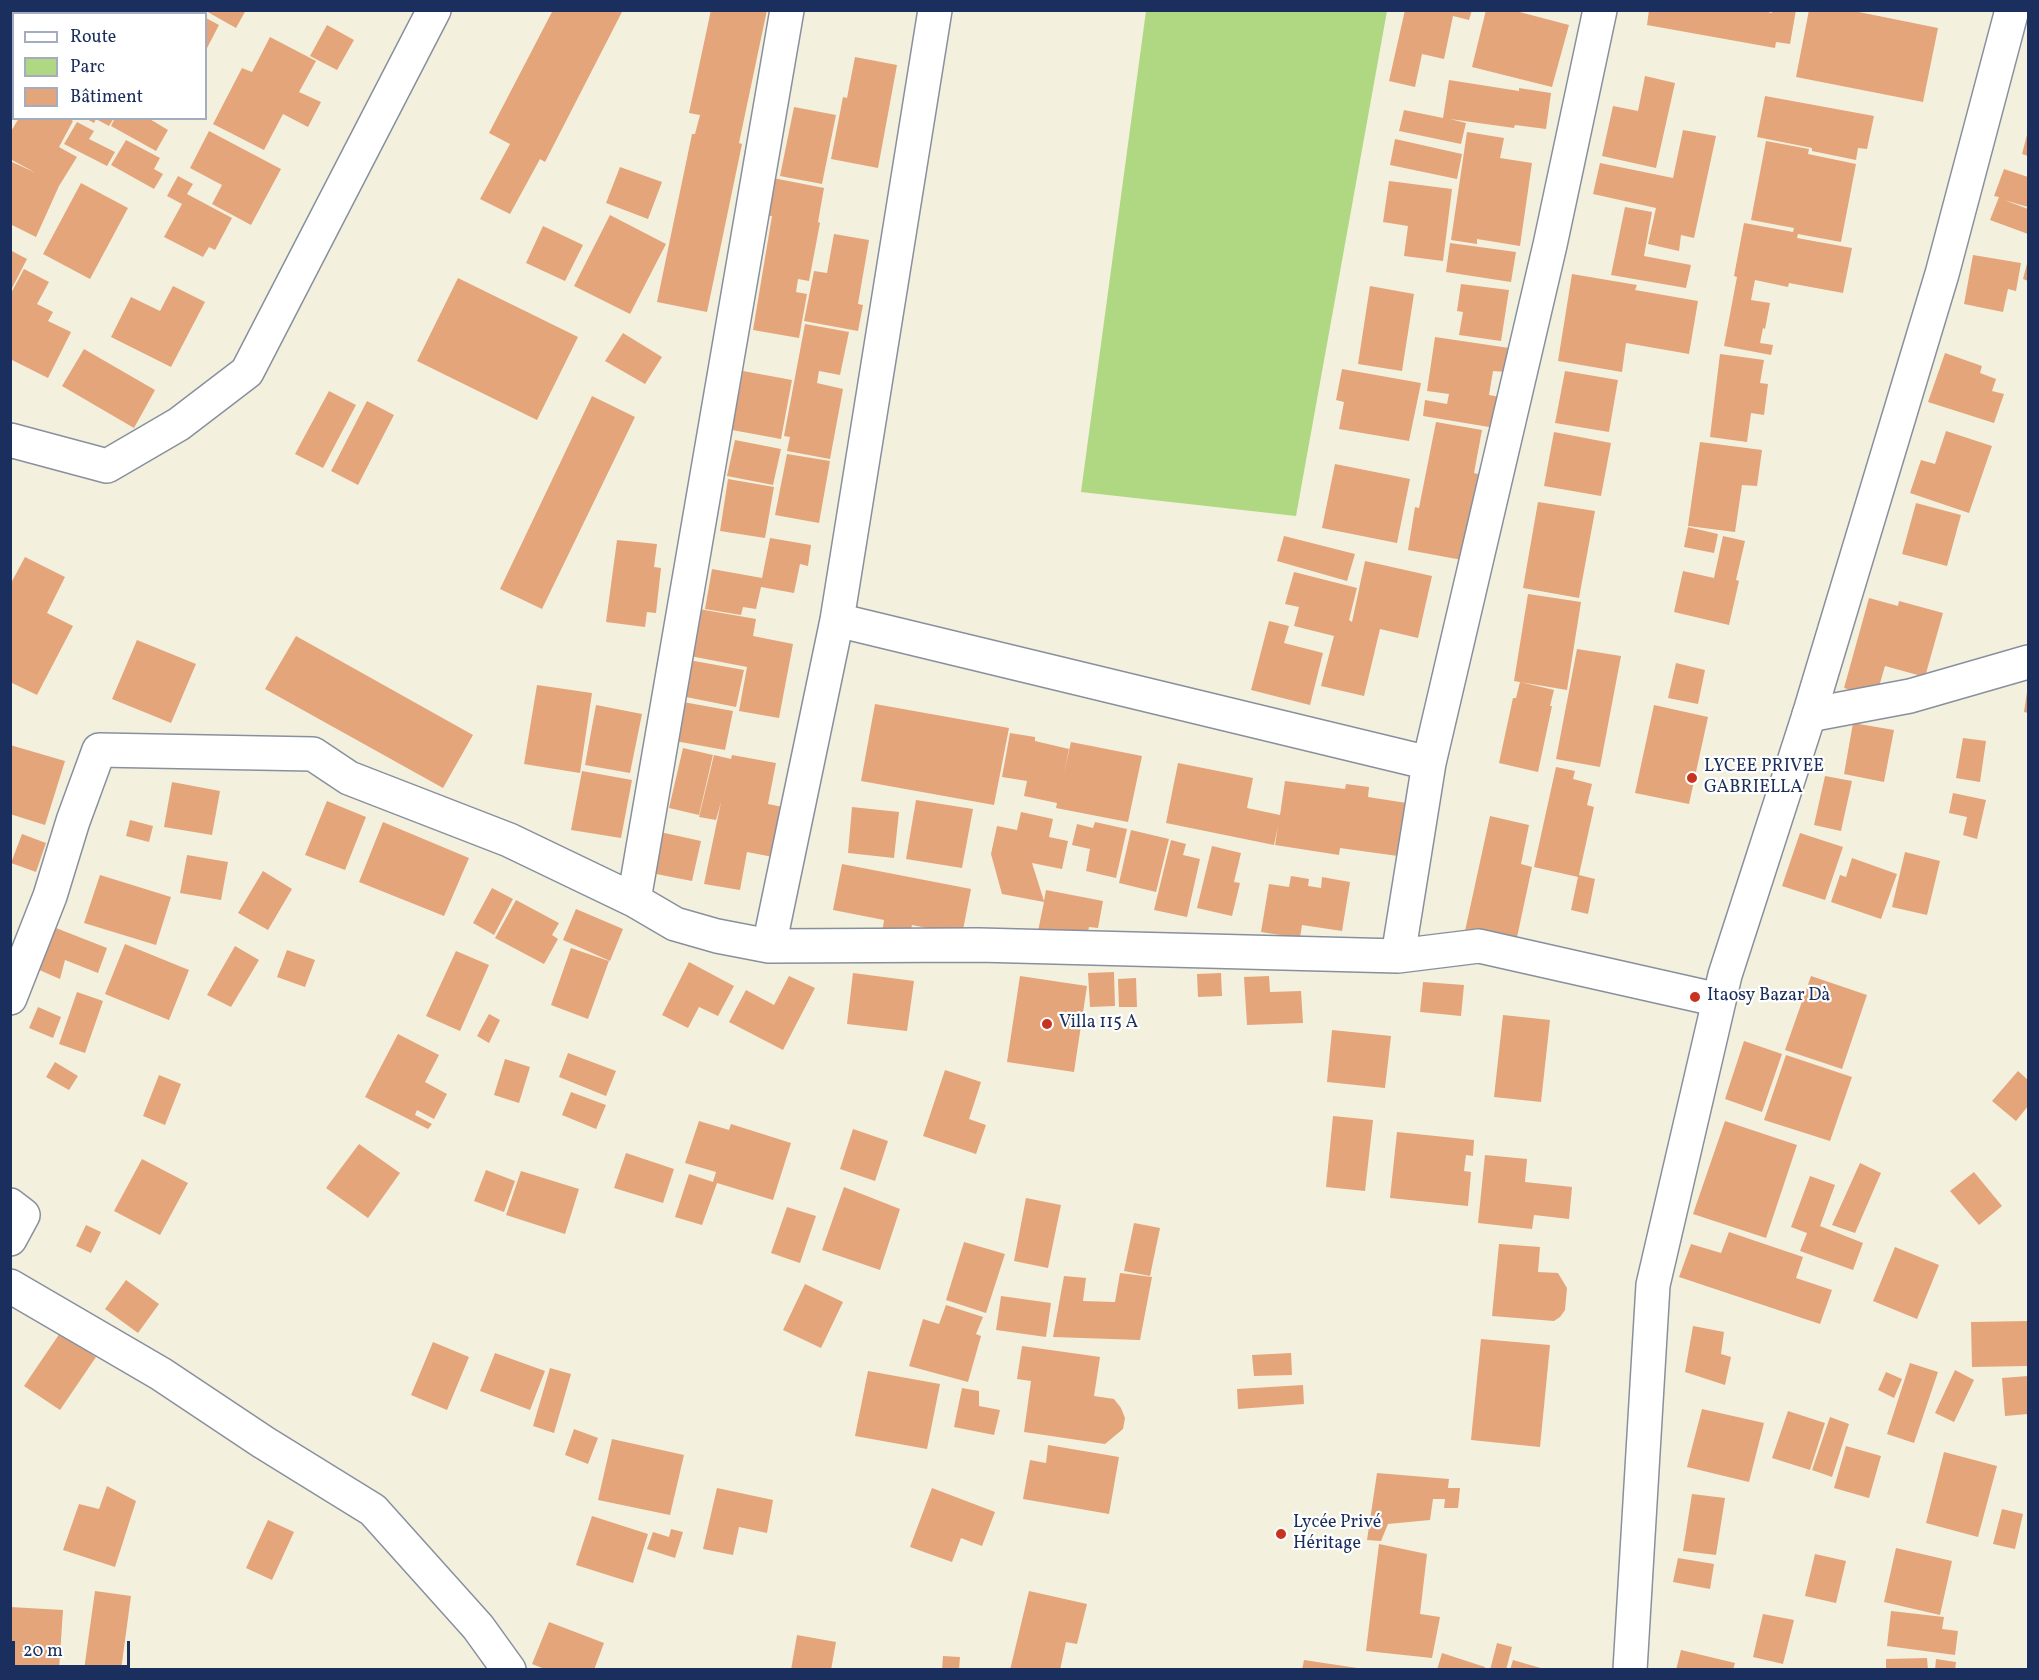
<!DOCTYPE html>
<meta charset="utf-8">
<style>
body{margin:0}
#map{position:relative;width:2039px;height:1680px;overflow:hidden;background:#f4f0de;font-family:Vollkorn,serif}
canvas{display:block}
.frame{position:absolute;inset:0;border:12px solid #1b2f5e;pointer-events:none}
.legend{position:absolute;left:12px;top:12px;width:195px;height:108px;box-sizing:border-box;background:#fff;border:2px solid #a4acbf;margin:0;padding:8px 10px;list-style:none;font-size:18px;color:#1b2f5e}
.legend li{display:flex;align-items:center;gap:12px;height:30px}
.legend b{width:30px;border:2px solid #a4acbf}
.scale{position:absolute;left:12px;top:1641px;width:118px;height:27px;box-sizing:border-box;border:3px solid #1b2f5e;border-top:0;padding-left:8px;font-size:18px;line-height:21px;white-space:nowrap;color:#1b2f5e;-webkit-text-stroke:4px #fff;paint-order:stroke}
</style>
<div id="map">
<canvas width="2039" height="1680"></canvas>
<div class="frame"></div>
<ul class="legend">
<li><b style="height:8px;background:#fff"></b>Route</li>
<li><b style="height:16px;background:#b0d882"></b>Parc</li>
<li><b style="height:16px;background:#e4a57b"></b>Bâtiment</li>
</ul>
<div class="scale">20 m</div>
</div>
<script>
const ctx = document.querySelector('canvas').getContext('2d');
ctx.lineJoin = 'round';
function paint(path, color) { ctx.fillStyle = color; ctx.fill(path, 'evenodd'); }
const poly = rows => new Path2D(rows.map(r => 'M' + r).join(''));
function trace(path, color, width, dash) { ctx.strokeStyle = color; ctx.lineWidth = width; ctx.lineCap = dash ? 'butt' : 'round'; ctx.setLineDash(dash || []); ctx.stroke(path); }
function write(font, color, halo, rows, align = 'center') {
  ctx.font = font + ' Vollkorn,serif'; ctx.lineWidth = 4.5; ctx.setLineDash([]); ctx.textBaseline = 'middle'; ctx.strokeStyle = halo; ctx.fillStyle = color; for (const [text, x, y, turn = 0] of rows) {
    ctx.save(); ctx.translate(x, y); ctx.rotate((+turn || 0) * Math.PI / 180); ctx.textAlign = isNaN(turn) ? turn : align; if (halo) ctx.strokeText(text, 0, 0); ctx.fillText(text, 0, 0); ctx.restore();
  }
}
const green = poly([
 [1146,11,1387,11,1296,516,1081,492]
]);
const building = poly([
 [154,10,192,10,198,14,152,14],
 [204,10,246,10,236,28],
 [553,10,623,10,545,162,540,159,510,214,480,199,510,144,489,133],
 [711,10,767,10,739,143,742,144,707,312,657,302,692,134,695,134,700,115,689,113],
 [1405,10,1472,10,1469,20,1453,16,1444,59,1422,54,1415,87,1389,81],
 [1486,10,1512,10,1569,25,1552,87,1472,67],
 [1649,10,1760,10,1772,13,1772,10,1796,10,1790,44,1776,42,1775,48,1647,25],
 [1809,10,1849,10,1938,28,1923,102,1796,77],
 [206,18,219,25,206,50],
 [327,25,354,40,337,70,310,56],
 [270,37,316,61,299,92,321,102,308,127,283,114,264,150,213,124,242,68,252,72],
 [855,57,897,65,878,168,831,159,843,97,847,98],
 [1645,76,1675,83,1656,168,1602,156,1613,106,1638,111],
 [1449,80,1519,91,1519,88,1551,93,1546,129,1515,125,1514,128,1450,119,1466,123,1461,144,1399,131,1404,110,1443,118],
 [1765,96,1874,116,1867,149,1858,148,1856,160,1812,151,1812,148,1757,137],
 [794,107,836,115,822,184,780,176],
 [19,118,69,118,73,121,59,147,77,157,59,186,36,237,10,224,10,161,36,173,10,159,10,133],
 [85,118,114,118,109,126,96,119,94,123],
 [115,118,148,118,168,130,156,151,111,126],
 [77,122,94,131,89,139,115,152,107,166,64,144],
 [1683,130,1716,136,1694,238,1681,235,1679,251,1648,244,1656,208,1593,194,1600,163,1673,178],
 [209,131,281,169,251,225,212,204,222,185,190,168],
 [2028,131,2028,156,2022,154],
 [1467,132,1504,138,1500,158,1532,163,1520,246,1477,239,1477,244,1451,240],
 [1395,139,1462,154,1457,179,1390,165],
 [126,140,160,158,154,169,163,174,154,189,111,165],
 [1766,141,1809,149,1808,154,1856,164,1841,242,1798,234,1797,238,1852,248,1843,293,1789,283,1788,287,1755,280,1751,300,1770,303,1765,329,1763,328,1760,343,1773,345,1771,355,1724,346,1737,277,1734,276,1744,223,1793,232,1794,228,1751,220],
 [620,167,662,182,648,219,606,203],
 [2004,169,2028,177,2028,207,2004,200,2028,209,2028,234,1990,220,1999,197,1994,196],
 [178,176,193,184,187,194,232,218,215,250,209,247,203,257,164,237,182,204,167,196],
 [773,178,824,188,818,222,820,223,809,281,798,279,796,292,807,294,799,338,753,330,772,216,765,216],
 [1389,181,1452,189,1443,261,1404,256,1408,226,1383,222],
 [81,183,128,208,90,279,43,254],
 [1625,207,1652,212,1644,256,1691,265,1686,288,1611,275],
 [610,215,666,244,630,314,574,286],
 [543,226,583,245,565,281,526,263],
 [834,234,869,240,858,304,863,305,858,331,804,321,814,271,827,273],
 [1450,243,1516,252,1511,282,1446,272],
 [10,250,27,259,10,292],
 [1973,255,2021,263,2016,291,2008,289,2003,312,1964,304],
 [2028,260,2028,281,2023,279],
 [24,269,49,282,37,304,53,312,48,321,71,332,48,378,10,359,10,295],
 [1572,274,1637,285,1635,290,1698,301,1689,354,1626,343,1622,372,1558,361],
 [458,278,578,337,537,420,417,361],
 [1461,284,1509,290,1501,341,1459,335,1463,312,1457,311],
 [173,286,205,302,171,367,111,337,131,297,160,311],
 [1370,286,1414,294,1402,371,1358,364],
 [805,324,849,332,840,375,819,371,817,383,843,389,830,459,787,451,790,437,784,436],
 [623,333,662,357,645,384,605,361],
 [1435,337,1509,348,1505,372,1493,371,1489,395,1500,397,1495,428,1423,416,1425,400,1447,404,1449,394,1427,391],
 [84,349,155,390,134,428,62,386],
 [1945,353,1982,366,1980,373,1996,379,1992,391,2004,394,1994,423,1928,402],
 [1720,354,1764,360,1760,383,1768,384,1764,415,1751,413,1747,442,1710,437],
 [1342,369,1421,383,1409,441,1339,429,1344,402,1336,400],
 [743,371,792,380,781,439,732,430],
 [1565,371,1618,380,1609,432,1555,423],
 [329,391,356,405,323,468,295,454],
 [592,396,635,417,542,609,500,589],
 [367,401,394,415,358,485,331,471],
 [1436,422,1482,430,1474,473,1487,476,1462,560,1408,550,1415,507,1419,508],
 [1946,431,1992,446,1969,513,1910,493,1921,460,1935,464],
 [1554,432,1611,443,1601,496,1544,486],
 [735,440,781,449,773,485,727,476],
 [1700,442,1762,450,1757,486,1742,485,1735,532,1688,526],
 [787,454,830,461,819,523,775,515],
 [1335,464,1410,479,1397,543,1322,528],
 [728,479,774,487,765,538,720,531],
 [1538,502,1595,511,1579,598,1523,588],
 [1916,503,1961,515,1947,566,1902,554],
 [1688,527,1718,534,1714,553,1684,547],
 [1284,536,1355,554,1347,581,1277,561],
 [1723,536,1745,541,1736,580,1739,581,1729,625,1674,612,1683,571,1714,578],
 [770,538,811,545,808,566,800,564,794,593,761,587,756,609,743,607,741,615,705,609,712,569,762,578],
 [617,540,657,544,654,567,661,568,656,613,647,612,645,627,606,622],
 [25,557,65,577,47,613,73,626,37,695,10,682,10,585],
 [1365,561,1432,576,1418,638,1380,629,1364,696,1321,686,1334,636,1294,626,1299,607,1285,604,1294,572,1357,588,1349,620,1352,622],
 [1528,594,1581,602,1567,690,1514,681],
 [1869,598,1898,606,1899,601,1943,613,1925,677,1885,666,1876,697,1844,688],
 [699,609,756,619,753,636,793,644,779,718,739,711,747,667,690,656],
 [1269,621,1289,626,1284,643,1323,653,1310,705,1251,690],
 [296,636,473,735,443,788,265,689],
 [137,640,196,664,171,723,112,699],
 [1577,649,1621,656,1600,767,1556,759],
 [689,660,744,670,736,707,681,696],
 [1676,663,1705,670,1698,704,1668,698],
 [1520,682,1554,690,1550,706,1552,706,1538,772,1499,763,1513,698,1516,698],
 [537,685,592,693,580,773,524,764],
 [2027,692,2028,693,2028,713,2024,712],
 [683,702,733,711,725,750,675,741],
 [875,704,1009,728,994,805,861,781],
 [596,705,642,714,630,773,585,765],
 [1654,705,1708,717,1689,804,1635,793],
 [1853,723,1894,730,1884,782,1844,774],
 [1010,733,1035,737,1035,741,1069,749,1064,773,1071,742,1142,756,1128,822,1056,808,1057,803,1024,796,1027,781,1002,777],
 [1963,738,1986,741,1980,782,1956,778],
 [10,745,65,761,45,825,10,814],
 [683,748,713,755,699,815,669,808],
 [714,755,731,759,732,755,776,763,768,804,783,807,773,857,747,852,740,890,704,884,721,802,716,820,699,817],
 [1178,763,1253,778,1247,808,1280,815,1285,781,1345,789,1346,784,1369,787,1368,797,1413,804,1405,857,1340,848,1339,855,1275,845,1278,826,1274,845,1166,823],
 [1556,767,1575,771,1573,779,1592,784,1587,805,1594,807,1579,875,1595,879,1588,914,1571,910,1578,877,1534,867],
 [582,771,632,780,621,838,571,830],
 [1825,776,1852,781,1841,831,1814,825],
 [172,782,220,791,212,835,164,827],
 [1953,793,1986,800,1977,839,1963,835,1967,817,1949,813],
 [916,800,973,809,962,868,906,859],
 [327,801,366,817,345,870,305,855],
 [852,807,899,812,894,858,848,853],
 [1021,812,1053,819,1049,837,1068,841,1062,869,1032,863,1044,901,1046,890,1103,901,1098,928,1089,927,1085,945,1037,936,1044,902,1002,894,991,854,997,826,1017,830],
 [1490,816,1529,825,1521,864,1532,867,1516,942,1465,931],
 [130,820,153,826,149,842,126,836],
 [383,822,469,858,444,916,359,882],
 [1095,822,1127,829,1116,878,1086,871,1090,849,1072,845,1077,824,1093,828],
 [1131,830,1169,839,1156,892,1119,883],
 [660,832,701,841,692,881,651,873],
 [1800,833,1843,847,1825,900,1782,886],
 [22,834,46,843,36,872,11,863],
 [1171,840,1186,844,1183,855,1200,859,1187,917,1154,910],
 [1212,846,1241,853,1234,882,1240,883,1232,916,1197,908],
 [1905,852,1940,861,1927,915,1892,907],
 [187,855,228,862,221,900,180,893],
 [1852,858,1897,874,1881,919,1831,902,1840,875,1846,877],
 [842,864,971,889,962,935,912,925,909,939,882,933,884,920,833,910],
 [263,871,292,889,268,930,238,913],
 [100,875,171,897,156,945,84,923],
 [1291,876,1309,879,1308,886,1321,888,1322,877,1350,882,1342,931,1302,925,1300,938,1261,932,1269,884,1289,887],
 [492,888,513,899,494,935,473,923],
 [516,900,559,923,552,935,558,939,544,964,495,938],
 [576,909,623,929,610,961,563,940],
 [56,928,107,948,98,973,65,960,60,979,37,969],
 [125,944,189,970,169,1020,105,994],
 [235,946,259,960,231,1007,207,995],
 [571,948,609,961,588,1019,551,1005],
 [287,950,315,960,305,987,277,977],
 [456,951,489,965,460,1031,426,1016],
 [689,962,734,986,718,1016,699,1007,688,1028,662,1015],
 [1114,972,1115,1006,1090,1007,1088,973],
 [853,973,914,981,907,1031,847,1024],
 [1221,973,1222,996,1198,997,1197,974],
 [789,976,815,988,783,1050,729,1022,746,990,774,1005],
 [1020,976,1087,986,1074,1072,1007,1062],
 [1269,976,1270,992,1301,991,1303,1023,1247,1025,1244,977],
 [1811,976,1867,995,1842,1069,1785,1050],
 [1136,978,1137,1007,1119,1007,1118,979],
 [1423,982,1464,985,1461,1016,1420,1012],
 [77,992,103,1001,85,1053,59,1044],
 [38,1007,61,1017,53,1038,29,1028],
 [489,1014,500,1020,489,1043,477,1036],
 [1503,1015,1550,1020,1541,1102,1494,1097],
 [1332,1030,1391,1036,1385,1088,1327,1082],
 [398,1034,439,1055,425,1082,447,1094,434,1119,417,1110,415,1115,432,1124,428,1129,365,1097],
 [1744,1041,1782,1054,1762,1112,1725,1099],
 [568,1053,616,1071,606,1096,559,1077],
 [1786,1055,1852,1077,1830,1141,1764,1120],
 [505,1059,530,1067,519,1103,494,1095],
 [55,1062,78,1076,69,1090,46,1077],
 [945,1070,981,1082,969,1119,986,1125,976,1154,923,1136],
 [2018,1071,2028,1080,2028,1106,2016,1121,1992,1101],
 [159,1075,181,1084,165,1125,143,1116],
 [571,1092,606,1105,596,1129,562,1115],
 [1333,1116,1373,1120,1365,1191,1326,1187],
 [699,1121,729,1130,731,1124,791,1143,773,1200,717,1183,702,1225,675,1217,689,1174,713,1182,716,1172,685,1163],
 [1725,1121,1797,1145,1766,1238,1693,1214],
 [853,1129,888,1141,875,1181,840,1169],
 [1397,1132,1474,1140,1473,1156,1466,1155,1464,1171,1471,1172,1468,1206,1390,1198],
 [359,1144,400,1173,368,1218,326,1188],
 [626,1153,674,1169,663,1203,614,1188],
 [1485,1155,1527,1159,1525,1182,1572,1187,1569,1219,1534,1215,1532,1229,1478,1223],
 [142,1159,188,1183,160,1235,114,1211],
 [1860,1163,1881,1173,1855,1233,1832,1225],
 [486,1170,515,1181,504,1212,474,1201],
 [521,1171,579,1189,565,1234,506,1215],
 [1974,1172,2002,1206,1979,1225,1950,1191],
 [1810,1176,1835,1185,1820,1226,1863,1243,1853,1270,1800,1251,1807,1233,1791,1227],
 [844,1187,900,1209,880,1270,822,1250],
 [1026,1198,1061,1205,1048,1268,1014,1261],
 [787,1207,816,1216,800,1263,771,1253],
 [1134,1223,1160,1228,1150,1276,1124,1271],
 [86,1225,101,1232,91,1253,76,1246],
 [1729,1232,1803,1257,1796,1278,1832,1290,1820,1324,1679,1277,1691,1244,1721,1253],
 [964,1242,1005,1254,986,1313,946,1300],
 [1499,1244,1540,1247,1538,1272,1558,1273,1567,1288,1565,1310,1560,1317,1554,1321,1492,1316],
 [1895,1247,1939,1265,1917,1319,1873,1301],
 [1120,1273,1152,1277,1140,1340,1053,1337,1064,1276,1086,1278,1083,1301,1115,1302],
 [126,1280,159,1304,138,1333,105,1309],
 [805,1284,843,1302,821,1348,783,1330],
 [1001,1296,1051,1303,1046,1337,996,1330],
 [946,1305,983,1317,976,1334,981,1336,968,1382,909,1366,923,1319,939,1324],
 [2028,1321,2028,1366,1972,1367,1971,1322],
 [1693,1326,1724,1332,1721,1354,1731,1357,1725,1385,1685,1372],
 [60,1333,96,1357,60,1410,24,1386],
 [1481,1339,1550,1345,1540,1447,1471,1440],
 [433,1342,469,1357,447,1410,411,1395],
 [1022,1346,1100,1357,1094,1396,1114,1399,1121,1408,1125,1418,1123,1429,1105,1444,1024,1432,1031,1381,1017,1379],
 [495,1353,545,1371,530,1410,480,1391],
 [1291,1353,1292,1375,1254,1376,1252,1355],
 [1910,1363,1938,1372,1914,1443,1887,1434],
 [550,1368,571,1374,554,1433,533,1426],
 [1955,1370,1974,1380,1954,1422,1935,1413],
 [868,1371,940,1384,927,1449,855,1436],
 [1886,1372,1902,1379,1894,1398,1878,1390],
 [2028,1376,2028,1414,2005,1416,2002,1378],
 [1303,1385,1304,1404,1238,1409,1237,1389],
 [962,1388,979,1391,979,1406,1000,1410,994,1435,954,1427],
 [1702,1409,1764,1423,1749,1482,1687,1467],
 [1788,1411,1825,1423,1810,1470,1772,1458],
 [1830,1417,1849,1424,1832,1477,1812,1470],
 [574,1429,598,1438,588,1464,565,1455],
 [612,1439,684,1455,670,1515,598,1500],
 [1048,1445,1119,1457,1109,1514,1023,1499,1030,1460,1046,1463],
 [1846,1446,1881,1456,1869,1498,1834,1488],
 [1944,1452,1997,1466,1978,1537,1926,1523],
 [1377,1473,1449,1479,1448,1488,1460,1488,1458,1508,1444,1508,1445,1499,1433,1499,1430,1520,1388,1524,1381,1541,1367,1540],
 [107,1486,136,1501,115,1567,63,1550,79,1504,99,1509],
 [717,1488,773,1500,767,1533,739,1527,733,1555,703,1549],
 [932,1488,995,1512,982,1546,961,1538,952,1562,910,1547],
 [1692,1494,1725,1498,1716,1555,1683,1551],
 [2002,1509,2023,1514,2015,1549,1993,1544],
 [592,1516,648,1534,633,1583,576,1565],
 [268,1520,294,1532,272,1580,246,1568],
 [671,1529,683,1532,675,1558,647,1549,653,1532,669,1537],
 [1379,1544,1427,1554,1420,1614,1440,1617,1432,1658,1366,1651],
 [1896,1548,1952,1561,1940,1615,1884,1602],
 [1815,1554,1846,1561,1836,1603,1805,1596],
 [1678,1558,1714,1564,1710,1589,1673,1582],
 [95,1591,131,1596,121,1670,84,1670],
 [1029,1591,1087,1604,1077,1644,1066,1642,1060,1670,1010,1670],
 [10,1607,63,1610,59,1670,10,1670],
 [1891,1611,1944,1617,1942,1629,1958,1631,1955,1655,1887,1646],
 [1763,1614,1794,1620,1783,1664,1753,1657],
 [549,1622,604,1643,594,1670,547,1670,532,1664],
 [797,1635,836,1642,831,1670,791,1670],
 [1497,1643,1512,1647,1506,1670,1490,1670],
 [1681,1650,1735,1663,1733,1670,1676,1670],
 [1442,1653,1485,1667,1484,1670,1437,1670],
 [943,1656,960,1657,959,1670,942,1670],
 [1927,1658,1928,1670,1886,1670,1886,1659],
 [1936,1659,1956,1662,1955,1670,1935,1670],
 [1304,1660,1357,1668,1357,1670,1302,1670],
 [1513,1660,1544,1669,1544,1670,1510,1670]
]);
const minor = poly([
 [10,440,107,466,179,424,247,372,434,10],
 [837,620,1429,763],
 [1809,715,1910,696,2028,662],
 [634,900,787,10],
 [769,946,837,620,935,10],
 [1398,956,1429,763,1550,245,1600,10],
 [10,998,50,896,73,821,99,750,313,754,349,778,509,840,634,900,675,924,717,936,769,946,979,945,1398,956,1479,946,1719,1000],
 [10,1205,23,1215,10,1239],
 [10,1286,161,1374,263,1442,373,1510,478,1627,509,1670]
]);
const tertiary = poly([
 [1630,1670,1653,1285,1725,975,1809,715,1942,274,2012,10]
]);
const markers = [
 [1692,778,6,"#c8321e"],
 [1695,997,6,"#c8321e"],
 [1047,1024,6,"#c8321e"],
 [1281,1534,6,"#c8321e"]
];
const poiNames = [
 ["LYCEE PRIVEE",1704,768],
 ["GABRIELLA",1704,789],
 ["Itaosy Bazar Dà",1707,997],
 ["Villa 115 A",1059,1024],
 ["Lycée Privé",1293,1524],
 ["Héritage",1293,1545]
];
paint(green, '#b0d882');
paint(building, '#e4a57b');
trace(minor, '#88909e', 36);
trace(tertiary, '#88909e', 36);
trace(minor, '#fff', 33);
trace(tertiary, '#fff', 33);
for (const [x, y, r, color] of markers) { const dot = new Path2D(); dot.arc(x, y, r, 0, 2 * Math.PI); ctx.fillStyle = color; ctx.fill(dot); trace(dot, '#fff', 2); }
write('18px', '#1b2f5e', '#fff', poiNames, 'left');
</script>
